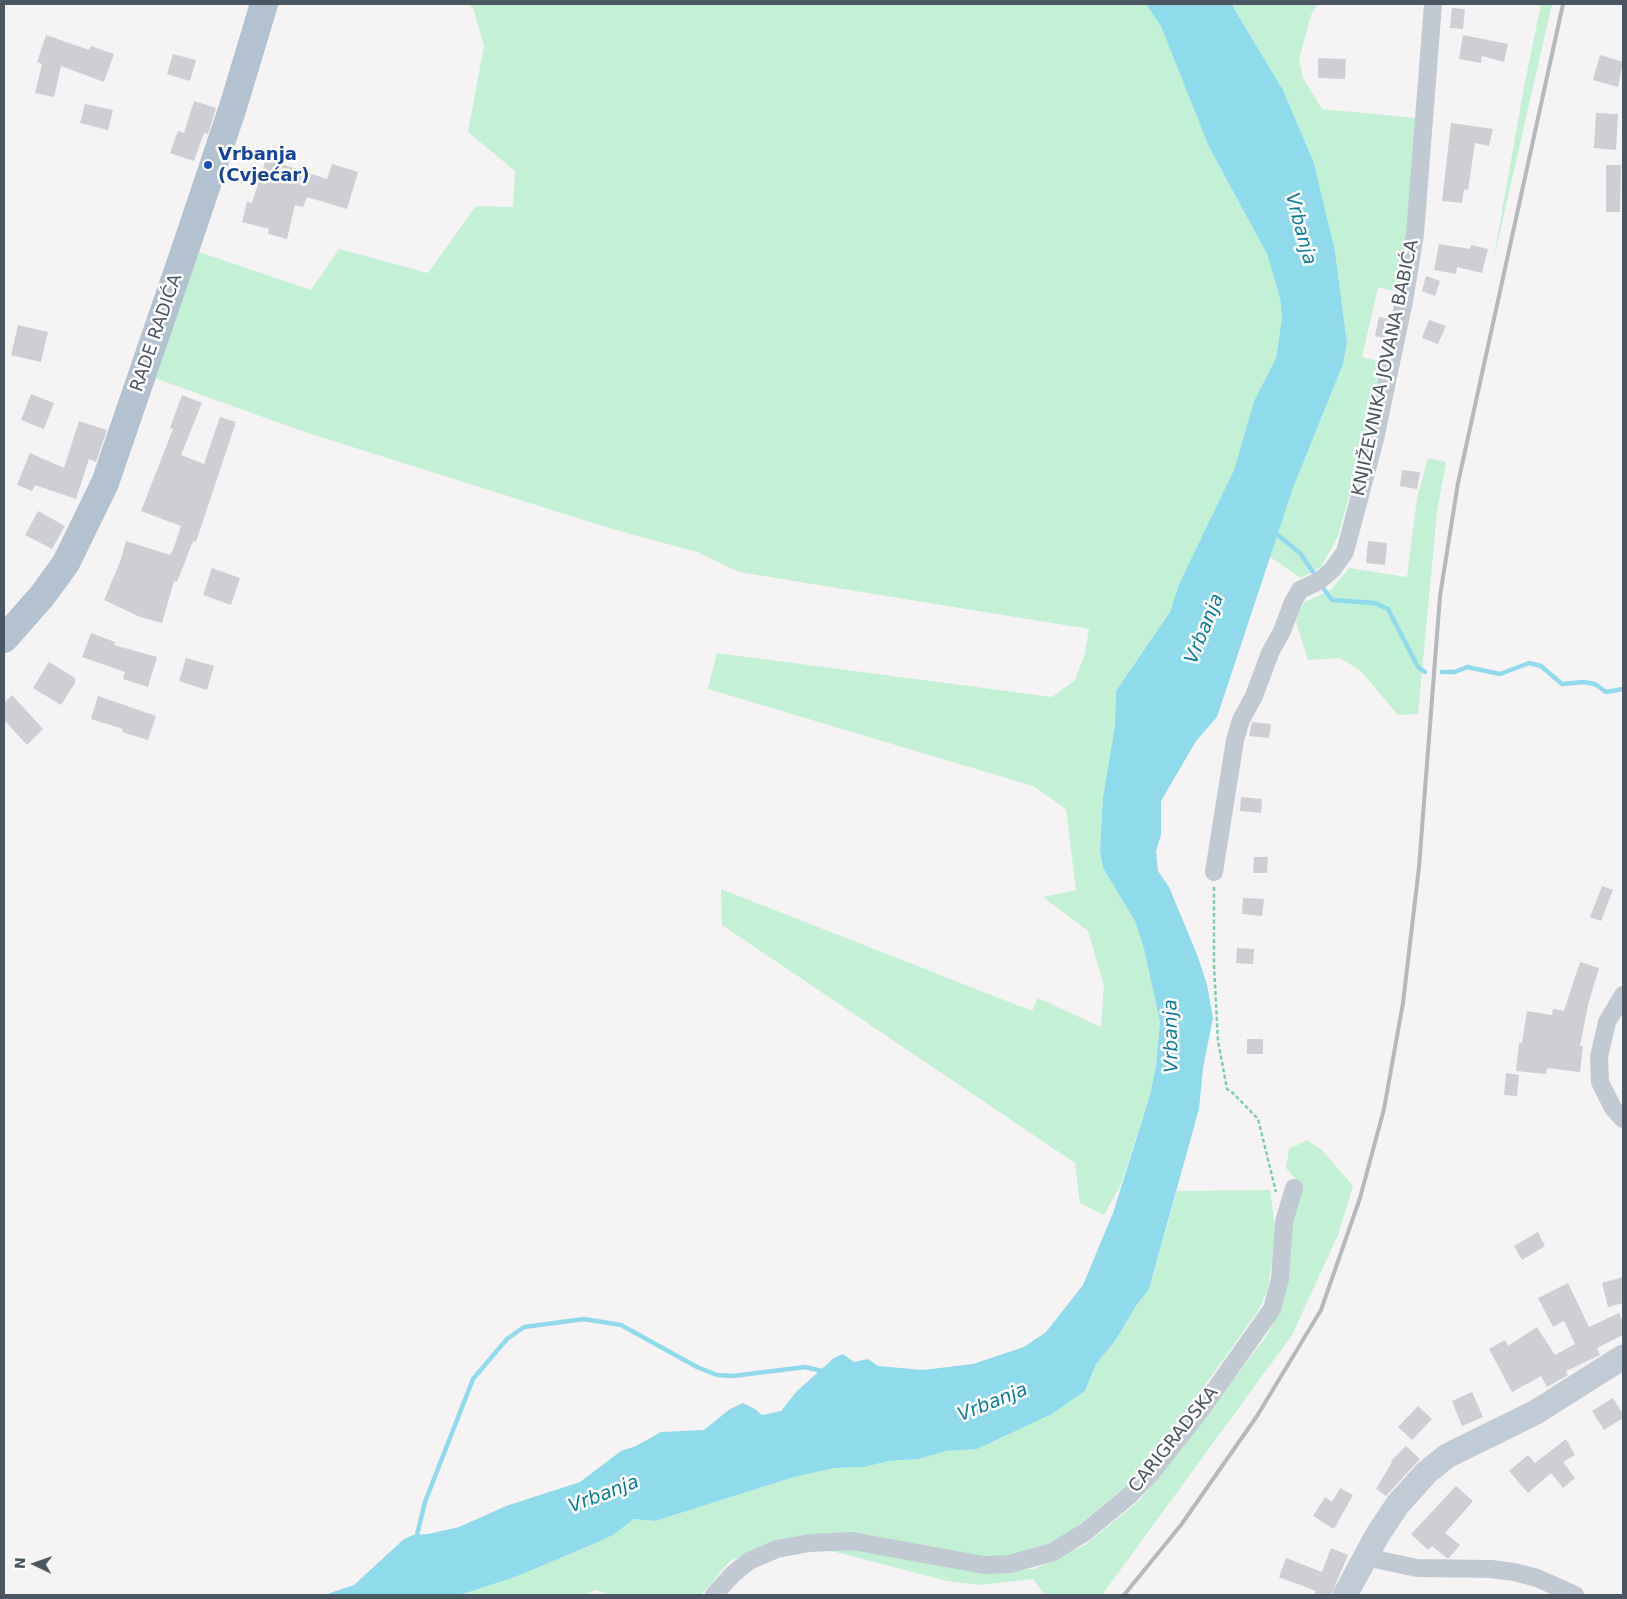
<!DOCTYPE html>
<meta charset="utf-8">
<style>
body{margin:0}
#map{position:relative;width:1627px;height:1599px;overflow:hidden;background:#f5f3f3;font-family:"DejaVu Sans",sans-serif}
canvas{display:block}
.frame{position:absolute;inset:0;border:5px solid #4a5661;pointer-events:none}
.north{position:absolute;left:10px;top:1539px;width:50px;height:50px;-webkit-text-stroke:4px #fff;paint-order:stroke;rotate:273deg;font-size:14px;font-weight:700;line-height:20px;text-align:center;color:#4a5661}
.north::after{content:'';display:block;margin:auto;width:18px;height:22px;background:#4a5661;clip-path:polygon(50% 0,100% 100%,50% 72%,0 100%)}
</style>
<div id="map">
<canvas width="1627" height="1599"></canvas>
<div class="frame"></div>
<div class="north">N</div>
</div>
<script>
const ctx = document.querySelector('canvas').getContext('2d');
ctx.lineJoin = 'round';
function paint(path, color) { ctx.fillStyle = color; ctx.fill(path, 'evenodd'); }
const poly = rows => new Path2D(rows.map(r => 'M' + r).join(''));
function trace(path, color, width, dash) { ctx.strokeStyle = color; ctx.lineWidth = width; ctx.lineCap = dash ? 'butt' : 'round'; ctx.setLineDash(dash || []); ctx.stroke(path); }
function write(font, color, halo, rows, align = 'center') {
  ctx.font = font + ' "DejaVu Sans",sans-serif'; ctx.lineWidth = 5; ctx.setLineDash([]); ctx.textBaseline = 'middle'; ctx.strokeStyle = halo; ctx.fillStyle = color; for (const [text, x, y, turn = 0] of rows) {
    ctx.save(); ctx.translate(x, y); ctx.rotate((+turn || 0) * Math.PI / 180); ctx.textAlign = isNaN(turn) ? turn : align; if (halo) ctx.strokeText(text, 0, 0); ctx.fillText(text, 0, 0); ctx.restore();
  }
}
const green = poly([
 [468,4,1146,4,1161,25,1209,147,1267,254,1280,298,1282,318,1276,358,1254,401,1234,470,1179,584,1170,612,1116,691,1115,725,1103,797,1100,851,1103,868,1135,921,1144,949,1160,1022,1156,1066,1150,1095,1121,1184,1104,1215,1080,1203,1075,1163,722,925,721,889,1032,1011,1038,998,1101,1027,1104,986,1088,931,1043,897,1076,890,1066,809,1033,786,708,689,717,653,1052,697,1075,680,1085,654,1089,629,739,572,697,552,609,528,305,432,149,376,199,252,311,290,339,249,428,273,476,206,513,207,515,171,468,132,484,46,473,8],
 [1232,4,1318,4,1311,15,1299,59,1303,78,1322,109,1416,118,1409,226,1400,293,1378,287,1362,357,1386,363,1338,536,1321,567,1301,578,1270,557,1293,488,1343,364,1347,343,1335,251,1314,163,1283,90],
 [1541,4,1552,4,1493,262,1524,87],
 [1428,458,1446,462,1437,512,1418,714,1398,715,1360,670,1339,658,1308,660,1296,622,1299,610,1305,602,1332,589,1349,568,1407,577,1417,498],
 [1307,1140,1322,1150,1353,1186,1338,1235,1292,1335,1102,1595,1045,1595,1033,1579,979,1585,947,1581,828,1550,844,1547,974,1572,1034,1569,1085,1545,1139,1501,1265,1338,1280,1311,1291,1225,1301,1185,1286,1168,1289,1149],
 [1270,1190,1275,1228,1272,1261,1268,1289,1258,1311,1143,1472,1059,1541,1025,1554,986,1559,911,1545,761,1547,730,1561,701,1595,610,1595,596,1590,584,1595,460,1595,515,1577,589,1546,613,1535,634,1519,655,1521,794,1477,835,1468,864,1467,889,1461,919,1459,946,1451,977,1449,1052,1414,1085,1391,1096,1364,1115,1341,1136,1306,1149,1289,1177,1191]
]);
const water = poly([
 [1146,4,1232,4,1238,15,1283,90,1314,163,1335,251,1347,343,1343,364,1293,488,1217,717,1196,741,1161,801,1161,835,1156,851,1158,871,1169,887,1198,957,1207,985,1213,1018,1203,1068,1199,1109,1149,1289,1136,1306,1115,1341,1096,1364,1085,1391,1052,1414,977,1449,946,1451,919,1459,889,1461,864,1467,835,1468,794,1477,655,1521,634,1519,613,1535,589,1546,515,1577,460,1595,324,1595,354,1585,404,1539,413,1535,428,1534,459,1527,506,1506,580,1482,621,1451,636,1446,661,1432,704,1430,730,1409,743,1403,755,1409,762,1415,781,1411,797,1391,834,1358,843,1354,854,1362,868,1359,878,1366,923,1370,973,1364,1024,1347,1046,1332,1083,1285,1113,1213,1150,1095,1156,1066,1160,1022,1144,949,1135,921,1103,868,1100,851,1103,797,1115,725,1116,691,1170,612,1179,584,1234,470,1254,401,1276,358,1282,318,1280,298,1267,254,1209,147,1161,26]
]);
const stream = poly([
 [1273,531,1300,553,1317,578],
 [1320,584,1332,600,1375,603,1388,609,1418,667,1425,672],
 [1442,672,1455,672,1467,667,1500,674,1529,663,1541,666,1562,684,1583,682,1595,684,1606,692,1623,689],
 [416,1539,425,1502,473,1379,507,1339,524,1327,584,1319,621,1325,697,1367,717,1375,733,1376,805,1367,826,1372]
]);
const building = poly([
 [1452,8,1465,9,1463,29,1450,28],
 [46,35,89,50,91,46,114,54,104,82,61,66,54,97,35,93,42,64,37,62],
 [1463,35,1508,44,1504,62,1482,56,1481,63,1459,59],
 [173,54,196,60,190,81,167,74],
 [1600,55,1623,62,1618,87,1593,80],
 [1318,58,1346,59,1345,79,1318,78],
 [194,101,216,108,208,134,204,133,194,161,170,153,178,131,184,133],
 [85,104,113,110,108,130,80,123],
 [1596,113,1618,114,1616,150,1594,148],
 [1451,123,1493,129,1489,146,1475,143,1468,190,1464,189,1462,203,1442,201],
 [266,159,327,179,332,164,358,172,347,209,307,197,303,207,295,205,287,239,268,234,269,229,242,222,247,202,252,203],
 [1606,165,1621,165,1620,212,1606,212],
 [1439,244,1470,249,1471,245,1488,249,1482,273,1457,267,1456,274,1434,270],
 [1426,276,1440,281,1435,296,1422,291],
 [1379,317,1389,319,1385,338,1375,336],
 [1429,320,1446,326,1438,344,1422,338],
 [18,325,48,332,41,362,11,355],
 [31,394,54,403,44,429,21,420],
 [182,395,202,403,181,455,204,464,220,417,236,422,196,542,193,541,177,582,174,581,162,623,140,617,104,600,120,562,126,541,170,555,173,550,181,526,141,511,173,429,170,428],
 [79,421,107,430,96,462,89,459,76,499,35,485,32,491,17,485,30,453,64,468],
 [1402,470,1420,472,1417,489,1400,486],
 [38,511,65,526,52,549,25,535],
 [1368,541,1387,543,1385,565,1366,563],
 [212,568,240,578,231,605,203,595],
 [91,633,115,642,114,645,157,657,148,687,123,679,125,672,82,657],
 [186,658,214,666,207,690,179,681],
 [49,662,75,678,75,683,61,705,33,688],
 [12,695,43,729,27,745,4,720,4,703],
 [98,696,156,716,148,740,122,732,123,729,91,719],
 [1252,722,1271,724,1269,738,1249,736],
 [1241,797,1262,799,1261,813,1240,811],
 [1254,857,1268,857,1267,873,1253,873],
 [1602,886,1613,890,1601,921,1590,917],
 [1243,898,1264,899,1262,916,1242,914],
 [1237,948,1254,949,1253,964,1236,963],
 [1580,962,1599,968,1588,1005,1580,1046,1583,1046,1580,1072,1547,1068,1546,1074,1516,1071,1519,1043,1522,1043,1527,1011,1552,1015,1553,1009,1564,1011],
 [1247,1039,1263,1039,1263,1054,1247,1054],
 [1506,1073,1519,1075,1517,1096,1504,1095],
 [1538,1232,1545,1246,1522,1260,1514,1246],
 [1623,1277,1623,1303,1608,1307,1602,1283],
 [1568,1283,1589,1327,1619,1313,1623,1322,1623,1335,1597,1348,1600,1355,1566,1371,1568,1375,1547,1387,1541,1376,1512,1392,1489,1349,1505,1340,1508,1346,1537,1327,1555,1355,1575,1344,1564,1321,1553,1327,1538,1298],
 [1472,1392,1483,1417,1462,1426,1452,1401],
 [1613,1398,1623,1414,1623,1418,1604,1430,1592,1411],
 [1418,1406,1432,1419,1412,1440,1398,1427],
 [1566,1439,1575,1455,1563,1462,1575,1478,1563,1488,1551,1473,1528,1493,1509,1471,1528,1455,1535,1463],
 [1406,1446,1420,1459,1386,1496,1376,1489,1392,1462,1391,1461],
 [1456,1486,1473,1501,1445,1533,1460,1545,1449,1558,1447,1558,1432,1546,1428,1550,1411,1534],
 [1340,1488,1353,1495,1334,1529,1313,1516,1325,1497,1332,1502],
 [1331,1548,1348,1555,1331,1595,1314,1595,1316,1591,1279,1577,1286,1558,1322,1572]
]);
const path = poly([
 [1214,887,1214,966,1218,1041,1227,1089,1233,1093,1258,1119,1276,1192]
]);
const street = poly([
 [1214,872,1235,740,1241,720,1254,696,1270,653,1282,631,1293,602,1300,590,1319,581,1332,570,1345,552,1375,439,1404,301,1415,234,1433,4],
 [1623,995,1607,1022,1599,1057,1600,1082,1613,1108,1623,1119],
 [1365,1557,1417,1568,1491,1569,1514,1572,1537,1578,1575,1595],
 [714,1595,733,1574,749,1561,777,1549,810,1543,852,1541,984,1565,1010,1564,1053,1552,1085,1532,1130,1495,1152,1472,1200,1411,1272,1309,1280,1279,1284,1222,1294,1188]
]);
const secondary = poly([
 [1345,1595,1378,1534,1398,1504,1427,1472,1447,1456,1536,1412,1623,1357]
]);
const primary = poly([
 [4,639,42,596,66,563,105,483,188,241,233,107,264,4]
]);
const rail = poly([
 [1124,1595,1181,1525,1257,1416,1321,1310,1360,1198,1384,1109,1403,1003,1419,867,1440,596,1458,483,1563,4]
]);
const markers = [
 [208,165,5,"#1a4fb4"]
];
const transitNames = [
 ["Vrbanja",218,155],
 ["(Cvjećar)",218,176]
];
const streetNames = [
 ["RADE RADIĆA",157,333,-71],
 ["KNJIŽEVNIKA JOVANA BABIĆA",1386,368,-78],
 ["CARIGRADSKA",1174,1440,-51]
];
const waterNames = [
 ["Vrbanja",1300,229,75],
 ["Vrbanja",1205,629,-68],
 ["Vrbanja",1172,1036,-91],
 ["Vrbanja",993,1403,-22],
 ["Vrbanja",604,1495,-21]
];
paint(green, '#c3f1d5');
paint(water, '#90daee');
trace(stream, '#90daee', 4.5);
paint(building, '#cdcfd5');
trace(path, '#7ad0a6', 2.5, [4, 2.5]);
trace(street, '#c1cad2', 18);
trace(secondary, '#c1cbd6', 25);
trace(primary, '#b3c2d1', 28);
trace(rail, '#b5b8bd', 4);
for (const [x, y, r, color] of markers) { const dot = new Path2D(); dot.arc(x, y, r, 0, 2 * Math.PI); ctx.fillStyle = color; ctx.fill(dot); trace(dot, '#fff', 2); }
write('bold 18px', '#164399', '#fff', transitNames, 'left');
write('18px', '#4a5661', '#fff', streetNames);
write('italic 19px', '#0c7c9b', '#fff', waterNames);
</script>
